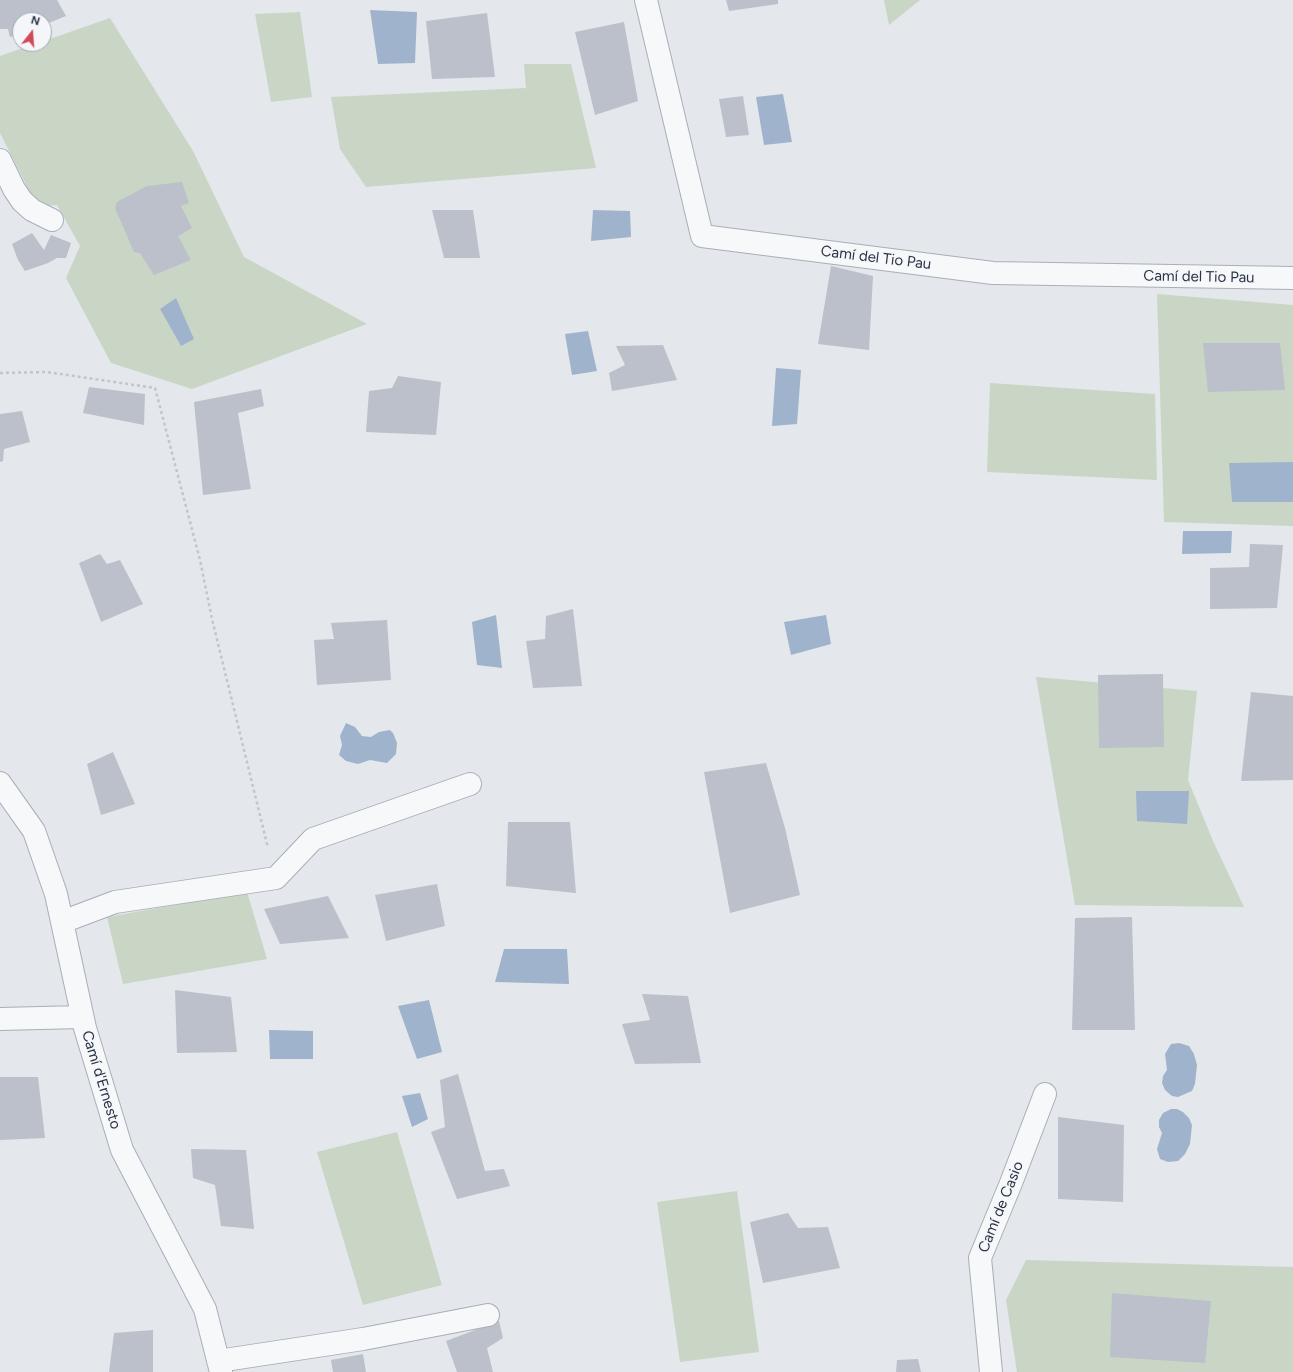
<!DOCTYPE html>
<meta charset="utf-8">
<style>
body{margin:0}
#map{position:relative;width:1293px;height:1372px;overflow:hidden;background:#e4e7ec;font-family:Figtree,sans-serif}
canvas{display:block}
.north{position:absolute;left:12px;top:12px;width:40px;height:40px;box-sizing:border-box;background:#f4f6f9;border:1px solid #a4a8b1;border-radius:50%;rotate:17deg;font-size:11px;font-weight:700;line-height:16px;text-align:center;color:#2b3445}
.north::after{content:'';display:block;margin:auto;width:14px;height:18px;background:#d1495b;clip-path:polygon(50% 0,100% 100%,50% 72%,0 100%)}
</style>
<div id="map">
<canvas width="1293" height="1372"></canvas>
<div class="north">N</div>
</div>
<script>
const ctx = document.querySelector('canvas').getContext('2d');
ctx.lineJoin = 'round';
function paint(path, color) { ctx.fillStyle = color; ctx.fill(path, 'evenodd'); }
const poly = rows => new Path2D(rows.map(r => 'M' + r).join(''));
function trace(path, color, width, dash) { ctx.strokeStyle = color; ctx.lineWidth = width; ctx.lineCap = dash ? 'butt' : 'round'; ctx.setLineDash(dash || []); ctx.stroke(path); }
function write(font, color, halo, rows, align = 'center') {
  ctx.font = font + ' Figtree,sans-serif'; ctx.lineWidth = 3; ctx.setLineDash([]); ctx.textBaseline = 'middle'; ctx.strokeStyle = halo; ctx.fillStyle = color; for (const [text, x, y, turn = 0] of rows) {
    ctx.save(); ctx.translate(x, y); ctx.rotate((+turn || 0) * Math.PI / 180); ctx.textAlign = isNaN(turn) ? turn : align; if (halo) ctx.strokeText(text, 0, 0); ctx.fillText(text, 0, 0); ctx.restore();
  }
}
const green = poly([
 [884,0,920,0,889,25],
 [300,12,312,97,271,102,255,14],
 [110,18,193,151,244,257,367,324,192,389,111,363,66,278,80,246,57,205,37,206,0,133,0,56,34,44,44,44,44,41],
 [524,64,571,64,596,168,366,187,340,149,331,97,526,88],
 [1157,294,1293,305,1293,526,1164,522],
 [990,383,1155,394,1157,480,987,472],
 [1036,677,1197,691,1188,780,1213,841,1244,907,1075,905],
 [247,892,267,959,123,984,107,917],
 [397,1132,442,1285,363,1305,317,1152],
 [737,1191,759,1352,680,1362,657,1202],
 [1026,1260,1293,1267,1293,1372,1017,1372,1006,1300]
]);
const water = poly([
 [370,10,417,12,415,63,378,64],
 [783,94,792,142,764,145,756,97],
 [593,210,630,211,631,237,591,241],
 [176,298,194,339,181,346,160,309],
 [588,331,597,371,572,375,565,334],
 [776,368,801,370,797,424,772,426],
 [1293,462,1293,502,1232,502,1229,463],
 [1183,531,1232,531,1231,553,1182,554],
 [496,615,502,668,477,665,472,622],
 [826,615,831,644,791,655,784,622],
 [346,723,355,727,362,736,371,737,379,732,390,730,393,733,397,743,396,754,387,763,370,760,358,764,346,761,339,755,342,745,340,736],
 [1136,791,1189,791,1187,824,1137,821],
 [504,949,567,949,569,984,495,982],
 [429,1000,442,1052,417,1059,398,1006],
 [269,1030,313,1031,313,1059,270,1059],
 [1179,1043,1189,1046,1194,1054,1197,1065,1195,1084,1192,1091,1178,1097,1172,1096,1165,1090,1162,1083,1163,1076,1167,1070,1165,1054,1171,1044],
 [420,1093,428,1119,412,1127,402,1096],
 [1171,1109,1177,1109,1183,1112,1189,1118,1192,1125,1190,1144,1185,1154,1178,1161,1168,1162,1160,1159,1157,1149,1162,1133,1159,1127,1159,1120,1163,1113]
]);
const building = poly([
 [0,0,57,0,66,16,44,25,44,20,20,20,20,34,10,37,8,29,0,29],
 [726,0,778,0,778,4,729,11],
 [487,13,495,77,432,79,426,21],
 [624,22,638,101,595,115,575,32],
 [743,96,749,135,726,137,719,99],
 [182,182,189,203,181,206,192,228,178,236,191,260,154,275,140,253,134,252,115,208,117,202,147,186],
 [432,210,473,210,480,258,444,258],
 [32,233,44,250,51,235,71,243,66,258,57,258,48,263,25,271,18,260,12,244],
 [831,266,873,276,869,350,818,344],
 [1203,343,1280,343,1285,390,1208,392],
 [663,345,677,380,612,391,609,373,625,365,616,346],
 [398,376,441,382,436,435,366,432,369,391,392,388],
 [89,387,145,394,144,425,83,413],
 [261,389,264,406,238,413,251,489,203,495,194,402],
 [22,411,30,442,4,449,3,461,0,462,0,414],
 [1250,544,1283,545,1277,608,1210,609,1210,568,1249,567],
 [100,554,107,564,120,560,143,604,101,622,79,563],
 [573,609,582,686,533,688,526,641,545,639,546,616],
 [387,620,391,680,317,685,314,640,334,639,331,623],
 [1163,674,1164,747,1099,748,1098,675],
 [1251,692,1293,696,1293,780,1241,781],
 [113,752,135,804,101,815,87,764],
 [766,763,785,828,800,895,730,913,704,772],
 [508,822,570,822,576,893,506,886],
 [437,884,445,926,386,941,375,895],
 [328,896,349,938,280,944,264,909],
 [1132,917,1135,1030,1072,1030,1075,918],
 [175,990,231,997,237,1052,177,1053],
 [642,994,688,996,701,1063,635,1064,622,1024,650,1020],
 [458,1074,485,1171,504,1169,510,1186,457,1199,431,1132,445,1127,440,1080],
 [0,1077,38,1077,45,1138,0,1140],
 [1058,1117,1124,1125,1123,1202,1058,1199],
 [191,1149,246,1150,254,1229,221,1226,215,1185,193,1178],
 [788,1213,798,1228,828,1227,840,1268,763,1283,750,1222],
 [1112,1293,1211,1301,1205,1363,1110,1357],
 [499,1321,503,1338,487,1348,493,1372,457,1372,446,1341],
 [153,1330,153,1372,109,1372,114,1333],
 [363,1354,366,1372,333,1372,331,1360],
 [918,1359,921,1372,896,1372,897,1360]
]);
const path = poly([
 [0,373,47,372,155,388,200,560,212,619,268,848]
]);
const minor = poly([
 [646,0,702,236,993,273,1293,278],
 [0,160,14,189,22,201,32,210,52,220],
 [0,783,34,831,56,894,85,1028,122,1150,205,1309,221,1372],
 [62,922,115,902,276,878,313,839,470,784],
 [0,1019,82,1017],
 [218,1361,363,1339,488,1315],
 [991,1372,980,1258,1011,1183,1045,1094]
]);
const streetNames = [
 ["Camí del Tio Pau",876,258,7],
 ["Camí del Tio Pau",1199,277,1],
 ["Camí d'Ernesto",101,1080,73],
 ["Camí de Casio",1001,1207,-68]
];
paint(green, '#c9d6c5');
paint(water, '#9fb4cc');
paint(building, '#bbc0ca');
trace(minor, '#a9aeb7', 24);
trace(path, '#c2c5cb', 2.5, [3, 3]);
trace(minor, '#f7f8fa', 22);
write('15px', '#2b3445', '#f4f6f9', streetNames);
</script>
